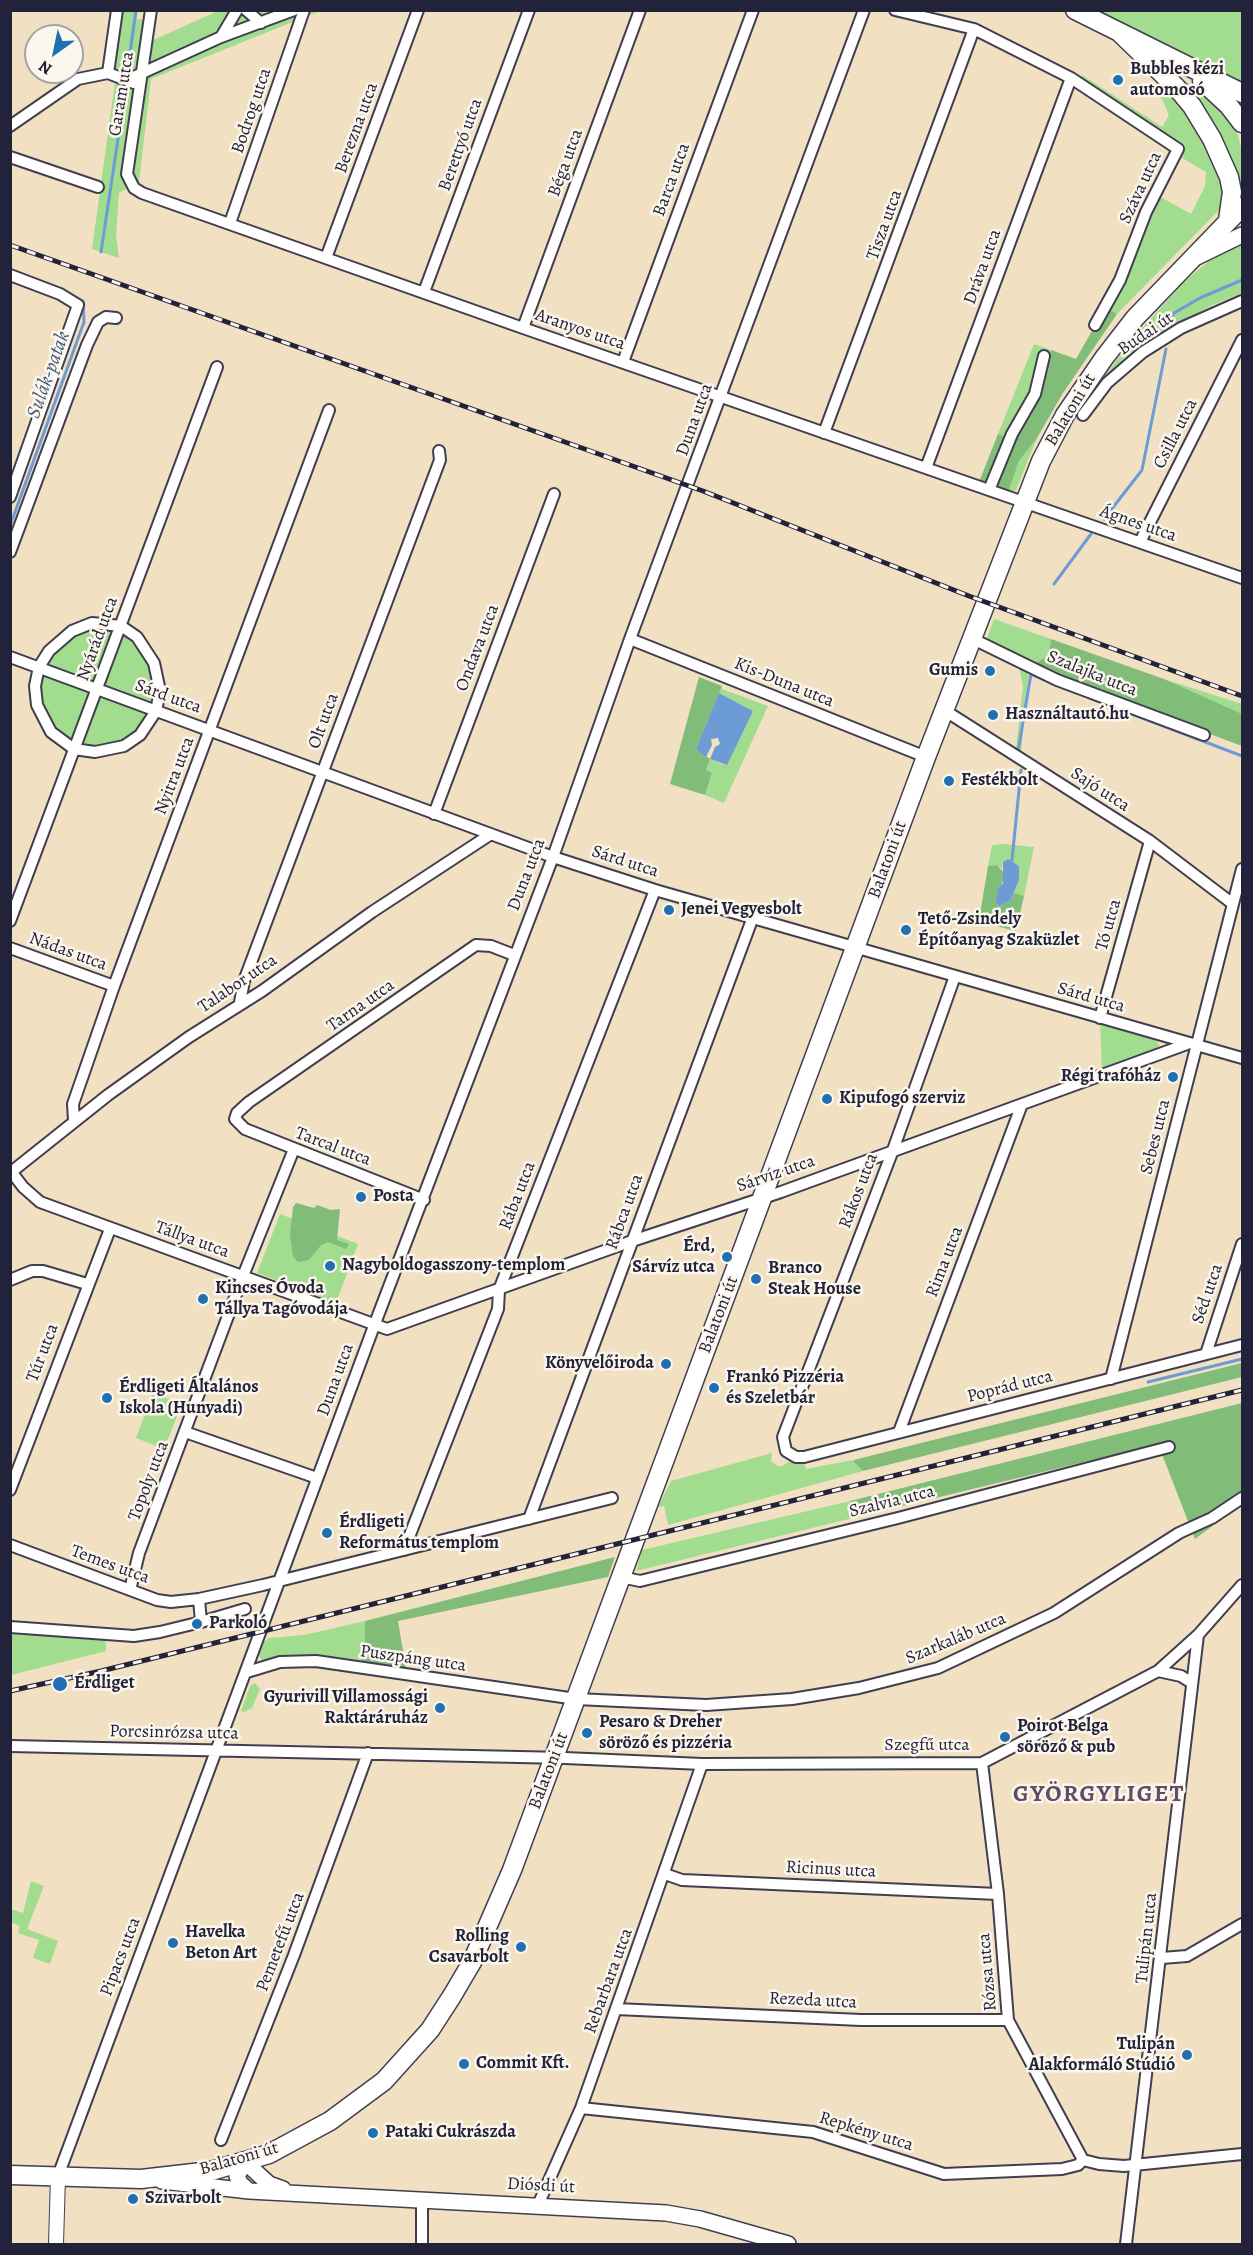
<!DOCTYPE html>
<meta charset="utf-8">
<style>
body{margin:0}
#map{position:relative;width:1253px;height:2255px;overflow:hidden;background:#f1e0c2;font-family:Alegreya,serif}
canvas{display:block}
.frame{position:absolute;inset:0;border:12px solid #22223b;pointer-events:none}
.north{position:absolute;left:24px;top:24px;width:60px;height:60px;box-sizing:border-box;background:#fbf7ec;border:2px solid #a4a2a5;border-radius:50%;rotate:213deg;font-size:16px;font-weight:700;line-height:24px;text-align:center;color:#22223b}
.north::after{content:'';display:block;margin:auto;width:21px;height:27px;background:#1f6fb2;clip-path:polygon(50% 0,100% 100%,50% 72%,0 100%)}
</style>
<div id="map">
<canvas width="1253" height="2255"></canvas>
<div class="frame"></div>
<div class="north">N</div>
</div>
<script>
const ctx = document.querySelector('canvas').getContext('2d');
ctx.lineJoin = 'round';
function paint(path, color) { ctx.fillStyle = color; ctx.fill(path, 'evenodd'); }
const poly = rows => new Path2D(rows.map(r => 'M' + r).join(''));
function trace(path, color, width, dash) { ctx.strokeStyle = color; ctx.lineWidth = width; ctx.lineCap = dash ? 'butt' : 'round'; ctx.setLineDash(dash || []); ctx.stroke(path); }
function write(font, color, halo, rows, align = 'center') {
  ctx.font = font + ' Alegreya,serif'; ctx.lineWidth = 5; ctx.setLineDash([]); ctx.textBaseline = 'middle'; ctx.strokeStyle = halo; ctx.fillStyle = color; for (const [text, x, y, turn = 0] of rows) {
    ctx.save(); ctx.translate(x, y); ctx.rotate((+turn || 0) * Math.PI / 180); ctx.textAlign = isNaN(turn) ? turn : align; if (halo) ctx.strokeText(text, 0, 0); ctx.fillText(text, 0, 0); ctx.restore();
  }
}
const green = poly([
 [120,11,138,11,137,19,146,20,142,45,218,11,320,11,151,79,139,182,119,193,116,235,119,258,92,249,115,82,114,61],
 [1097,11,1242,11,1242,88,1121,27],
 [1168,70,1211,98,1235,124,1242,151,1242,180,1240,185],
 [1082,75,1162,127,1169,115,1162,99,1152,91,1158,82,1176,98,1196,125,1222,178,1225,194,1218,211,1117,314,1105,308,1155,194,1191,214,1205,186,1206,172,1182,158,1184,153,1078,82],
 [1242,241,1242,293,1212,305,1155,337,1123,362,1094,394,1092,393,1136,335,1184,282,1216,255],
 [1034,344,1051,350,1041,386,1014,439,998,434],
 [1037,438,1016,490,1008,493,1019,461],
 [994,619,1051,639,1049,655,1033,665,986,641],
 [84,625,129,631,157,672,152,720,124,746,74,749,41,715,39,667],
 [1019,667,1029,672,1021,751,1016,748,1023,687],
 [1164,679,1242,704,1242,714,1219,705],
 [722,686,722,689,768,706,724,803,705,795,712,773,706,770,710,759,724,765,753,711,719,693],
 [1003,844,1034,847,1024,896,1014,893,1019,880,1003,862,1002,869,997,865,988,866,992,845],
 [1100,1022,1155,1039,1160,1047,1102,1071],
 [280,1214,358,1244,336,1303,257,1273],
 [153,1393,182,1404,164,1449,136,1438],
 [772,1453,771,1461,778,1466,783,1466,792,1459,803,1459,806,1469,853,1460,863,1471,668,1525,664,1506,658,1507,671,1481],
 [850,1501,853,1518,636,1571,642,1550],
 [11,1621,105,1630,106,1651,11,1675],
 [365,1621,365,1649,357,1674,312,1668,314,1658,270,1663,263,1662,259,1656,264,1642,269,1638,304,1635],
 [255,1683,260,1689,252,1708,244,1712,241,1711,250,1686],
 [31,1881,44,1886,27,1929,58,1941,50,1964,33,1958,39,1940,18,1933,20,1926,11,1922,11,1909,23,1913]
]);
const forest = poly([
 [1105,308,1117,314,1063,393,1037,438,1019,461,1008,493,979,482,998,434,1014,439,1041,386,1051,350,1076,359],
 [1051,639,1164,679,1242,714,1242,746,1105,695,1033,665,1049,655],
 [699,677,722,686,696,749,710,759,706,770,712,773,705,795,670,784],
 [997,865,1005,874,996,903,999,906,1011,900,1014,893,1024,896,1016,931,996,926,978,926,988,866],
 [296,1203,314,1208,317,1205,331,1210,340,1209,337,1240,349,1244,346,1249,328,1242,321,1245,309,1260,298,1262,293,1256,290,1235,293,1207],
 [1242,1363,1242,1377,863,1471,854,1462,854,1460,925,1442],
 [1242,1403,1242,1504,1195,1539,1158,1444,853,1518,850,1501],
 [615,1557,608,1577,398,1621,408,1681,357,1674,365,1649,365,1621]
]);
const water = poly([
 [719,693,753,711,727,765,710,759,715,747,720,744,718,738,711,739,712,745,706,757,696,749],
 [1008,859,1019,866,1019,880,1011,900,999,906,996,903,998,888,1003,884,1003,862]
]);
const stream = poly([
 [128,68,136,10],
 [101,252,126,86],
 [1171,319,1174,313,1200,298,1242,280],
 [1104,519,1142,470,1166,349],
 [10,526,84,322,83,301],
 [1054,584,1091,534],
 [1090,698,1242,756],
 [1018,752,1031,674,1045,680],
 [1012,860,1021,770],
 [1148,1382,1242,1359]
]);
const minor = poly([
 [151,10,127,174,134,188,142,193,523,328,1242,578],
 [246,10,261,23],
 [895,10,974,29,1071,78,1178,149,1146,212,1120,280,1095,325],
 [221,37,237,10],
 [108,73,117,10],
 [129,79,221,37,294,10],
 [10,126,78,79,108,73,134,83],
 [10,157,98,187],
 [230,223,304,10],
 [326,258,418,10],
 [10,275,60,294,78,305,10,497],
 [424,292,529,10],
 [523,328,640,10],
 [623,362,753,10],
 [1083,415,1107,383,1143,352,1181,328,1242,301],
 [824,433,974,29],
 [926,468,1071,78],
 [989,490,1012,434,1035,394,1044,356],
 [1140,542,1242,340],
 [10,552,87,345,98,322,106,317,116,318],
 [92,623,121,626,137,637,154,663,160,691,156,711,140,735,124,746,95,752,74,749,51,732,37,705,35,686,39,667,49,651,72,631,92,623],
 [971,638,1057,680,1204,735],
 [630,639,926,757],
 [10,657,553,857,655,890,1242,1058],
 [944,710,1150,841,1233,904],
 [434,814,554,494],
 [10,921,217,367],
 [10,948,114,986],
 [955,976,893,1150,783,1437,786,1451,796,1457,804,1457,1242,1345],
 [240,1002,244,981,440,460,439,451],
 [1100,1018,1150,841],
 [74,1121,73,1104,114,986,329,410],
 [10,1170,23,1187,40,1202,387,1329,632,1241,781,1192,1187,1044],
 [10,1173,108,1095,189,1037,262,991,372,912,491,834],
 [424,1200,245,1129,235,1119,237,1113,249,1102,476,945,491,946,514,955],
 [10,1280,32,1271,43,1271,87,1284],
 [1206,1354,1242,1244],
 [1111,1379,1242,869],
 [185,1432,317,1478],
 [899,1432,1022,1104],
 [10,1490,110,1229],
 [529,1519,753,917],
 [10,1545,157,1600,171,1602,199,1599,263,1585,612,1498],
 [404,1550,498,1309,499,1290,655,890],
 [621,1577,640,1581,898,1518,1169,1447],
 [130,1590,139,1553,160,1497,243,1276,294,1149],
 [201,1622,245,1609],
 [10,1627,134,1636,160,1632,201,1622,199,1599],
 [1158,1671,1181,1676,1192,1683],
 [247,1672,280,1662,316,1661,576,1699,706,1705,792,1699,859,1688,938,1668,1054,1613,1179,1533,1212,1518,1242,1498],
 [10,1746,565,1758,702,1764,982,1763,1158,1671,1198,1635,1242,1585],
 [982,1763,998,1894,1008,2020,1083,2160],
 [665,1874,682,1880,998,1894],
 [1162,1958,1187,1956,1242,1924],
 [616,2009,861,2020,1008,2020],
 [581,2108,813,2132,944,2174,1062,2169,1078,2165,1083,2160],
 [221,2140,294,1955,368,1753],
 [1083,2160,1099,2164,1124,2166,1242,2154],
 [58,2176,374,1326,553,857,630,639,864,10],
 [422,2199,422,2244],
 [538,2205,581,2108,702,1764],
 [1126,2244,1198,1635]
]);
const tertiary = poly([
 [56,2244,58,2176]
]);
const secondary = poly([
 [1197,257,1242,235],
 [162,2181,249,2191,666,2213,700,2219,788,2244],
 [249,2191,240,2183,237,2176,245,2162,269,2184,283,2189]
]);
const primary = poly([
 [1075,10,1242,93],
 [1119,32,1176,87,1192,106,1212,139,1229,177,1232,192,1228,220],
 [1202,81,1229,106,1242,123],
 [10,2175,141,2179,211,2171,269,2154,330,2121,384,2081,430,2030,452,1996,472,1962,512,1870,926,757,1041,461,1065,415,1104,358,1135,318,1242,207]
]);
const rail = poly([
 [10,245,703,491,969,596,1242,696],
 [10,1691,101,1671,1242,1390]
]);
const markers = [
 [1118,80,6,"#1f6fb2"],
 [990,671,6,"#1f6fb2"],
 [993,715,6,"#1f6fb2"],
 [949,781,6,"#1f6fb2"],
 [669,910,6,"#1f6fb2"],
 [906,930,6,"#1f6fb2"],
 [1173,1077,6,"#1f6fb2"],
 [827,1099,6,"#1f6fb2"],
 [361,1197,6,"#1f6fb2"],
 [727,1257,6,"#1f6fb2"],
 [330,1266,6,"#1f6fb2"],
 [756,1279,6,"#1f6fb2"],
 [203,1299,6,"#1f6fb2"],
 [666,1364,6,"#1f6fb2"],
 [714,1388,6,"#1f6fb2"],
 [107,1398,6,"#1f6fb2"],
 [327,1533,6,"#1f6fb2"],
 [197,1624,6,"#1f6fb2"],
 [60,1684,8,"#1f6fb2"],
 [440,1708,6,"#1f6fb2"],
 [587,1733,6,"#1f6fb2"],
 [1005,1737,6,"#1f6fb2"],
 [173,1943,6,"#1f6fb2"],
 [521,1947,6,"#1f6fb2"],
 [1187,2055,6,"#1f6fb2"],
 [464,2064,6,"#1f6fb2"],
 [373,2133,6,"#1f6fb2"],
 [133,2199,6,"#1f6fb2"]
];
const poiNames = [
 ["Bubbles kézi",1130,70],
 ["automosó",1130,91],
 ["Gumis",978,671,"right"],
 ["Használtautó.hu",1005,715],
 ["Festékbolt",961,781],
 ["Jenei Vegyesbolt",681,910],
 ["Tető-Zsindely",918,920],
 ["Építőanyag Szaküzlet",918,941],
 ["Régi trafóház",1161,1077,"right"],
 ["Kipufogó szerviz",839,1099],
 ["Posta",373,1197],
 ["Érd,",715,1247,"right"],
 ["Sárvíz utca",715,1268,"right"],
 ["Nagyboldogasszony-templom",342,1266],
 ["Branco",768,1269],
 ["Steak House",768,1290],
 ["Kincses Óvoda",215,1289],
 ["Tállya Tagóvodája",215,1310],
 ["Könyvelőiroda",654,1364,"right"],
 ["Frankó Pizzéria",726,1378],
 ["és Szeletbár",726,1399],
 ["Érdligeti Általános",119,1388],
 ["Iskola (Hunyadi)",119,1409],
 ["Érdligeti",339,1523],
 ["Református templom",339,1544],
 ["Parkoló",209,1624],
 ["Érdliget",74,1684],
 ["Gyurivill Villamossági",428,1698,"right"],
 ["Raktáráruház",428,1719,"right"],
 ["Pesaro & Dreher",599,1723],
 ["söröző és pizzéria",599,1744],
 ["Poirot Belga",1017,1727],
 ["söröző & pub",1017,1748],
 ["Havelka",185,1933],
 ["Beton Art",185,1954],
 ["Rolling",509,1937,"right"],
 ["Csavarbolt",509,1958,"right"],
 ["Tulipán",1175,2045,"right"],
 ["Alakformáló Stúdió",1175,2066,"right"],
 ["Commit Kft.",476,2064],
 ["Pataki Cukrászda",385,2133],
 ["Szivarbolt",145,2199]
];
const streetNames = [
 ["Garam utca",122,94,-81],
 ["Bodrog utca",252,111,-71],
 ["Berezna utca",357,128,-70],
 ["Berettyó utca",461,145,-70],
 ["Béga utca",566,163,-70],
 ["Barca utca",672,180,-70],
 ["Száva utca",1141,188,-65],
 ["Tisza utca",885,225,-70],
 ["Dráva utca",983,267,-70],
 ["Aranyos utca",580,330,19],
 ["Budai út",1146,334,-34],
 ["Balatoni út",1071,410,-59],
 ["Duna utca",695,420,-70],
 ["Csilla utca",1176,434,-63],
 ["Ágnes utca",1138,524,19],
 ["Nyárád utca",98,639,-70],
 ["Ondava utca",478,648,-69],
 ["Szalajka utca",1092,674,22],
 ["Kis-Duna utca",784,683,22],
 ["Sárd utca",168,697,20],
 ["Olt utca",324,721,-70],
 ["Nyitra utca",175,776,-69],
 ["Sajó utca",1100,790,33],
 ["Balatoni út",888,860,-70],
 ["Sárd utca",625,862,18],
 ["Duna utca",527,875,-69],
 ["Tó utca",1109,925,-74],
 ["Nádas utca",68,952,20],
 ["Talabor utca",238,984,-34],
 ["Sárd utca",1091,998,16],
 ["Tarna utca",361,1006,-35],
 ["Sebes utca",1156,1137,-76],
 ["Tarcal utca",333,1147,21],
 ["Sárvíz utca",776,1174,-19],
 ["Rákos utca",859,1191,-69],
 ["Rába utca",518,1196,-69],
 ["Rábca utca",625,1212,-70],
 ["Tállya utca",192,1240,20],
 ["Rima utca",945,1262,-69],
 ["Séd utca",1208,1294,-71],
 ["Balatoni út",719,1315,-69],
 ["Túr utca",43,1353,-69],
 ["Duna utca",336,1380,-70],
 ["Poprád utca",1010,1387,-14],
 ["Topoly utca",149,1481,-69],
 ["Szalvia utca",892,1502,-14],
 ["Temes utca",110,1565,20],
 ["Szarkaláb utca",956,1639,-23],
 ["Puszpáng utca",413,1659,8],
 ["Porcsinrózsa utca",174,1733,1],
 ["Szegfű utca",927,1746],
 ["Balatoni út",549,1771,-69],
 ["Ricinus utca",831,1870,3],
 ["Tulipán utca",1147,1938,-84],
 ["Pemetefű utca",281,1942,-69],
 ["Pipacs utca",121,1957,-69],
 ["Rózsa utca",988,1972,-95],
 ["Rebarbara utca",609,1981,-70],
 ["Rezeda utca",813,2001,3],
 ["Repkény utca",866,2132,17],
 ["Balatoni út",239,2159,-16],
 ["Diósdi út",541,2186,3]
];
const waterNames = [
 ["Sulák-patak",49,375,-70]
];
const districtNames = [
 ["GYÖRGYLIGET",1099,1795]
];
paint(green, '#a2dc8e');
paint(forest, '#81bc79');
paint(water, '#6d9bd5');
trace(stream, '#6d9bd5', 3);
trace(minor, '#413e4f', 14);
trace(tertiary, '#413e4f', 16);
trace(secondary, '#413e4f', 18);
trace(primary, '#413e4f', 21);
trace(minor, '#fff', 10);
trace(tertiary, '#fff', 14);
trace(secondary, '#fff', 15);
trace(primary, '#fff', 18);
trace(rail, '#22223b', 5);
trace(rail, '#fbf7ec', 3, [9]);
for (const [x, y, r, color] of markers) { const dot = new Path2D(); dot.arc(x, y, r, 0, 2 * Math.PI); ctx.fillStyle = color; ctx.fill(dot); trace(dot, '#fbf7ec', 2); }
write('bold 18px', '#22223b', '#fbf7ec', poiNames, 'left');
write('18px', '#22223b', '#fbf7ec', streetNames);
write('italic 20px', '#445880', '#fbf7ec', waterNames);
ctx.letterSpacing = '1.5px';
write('bold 24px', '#644c66', '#fbf7ec', districtNames);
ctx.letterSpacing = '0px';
</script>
